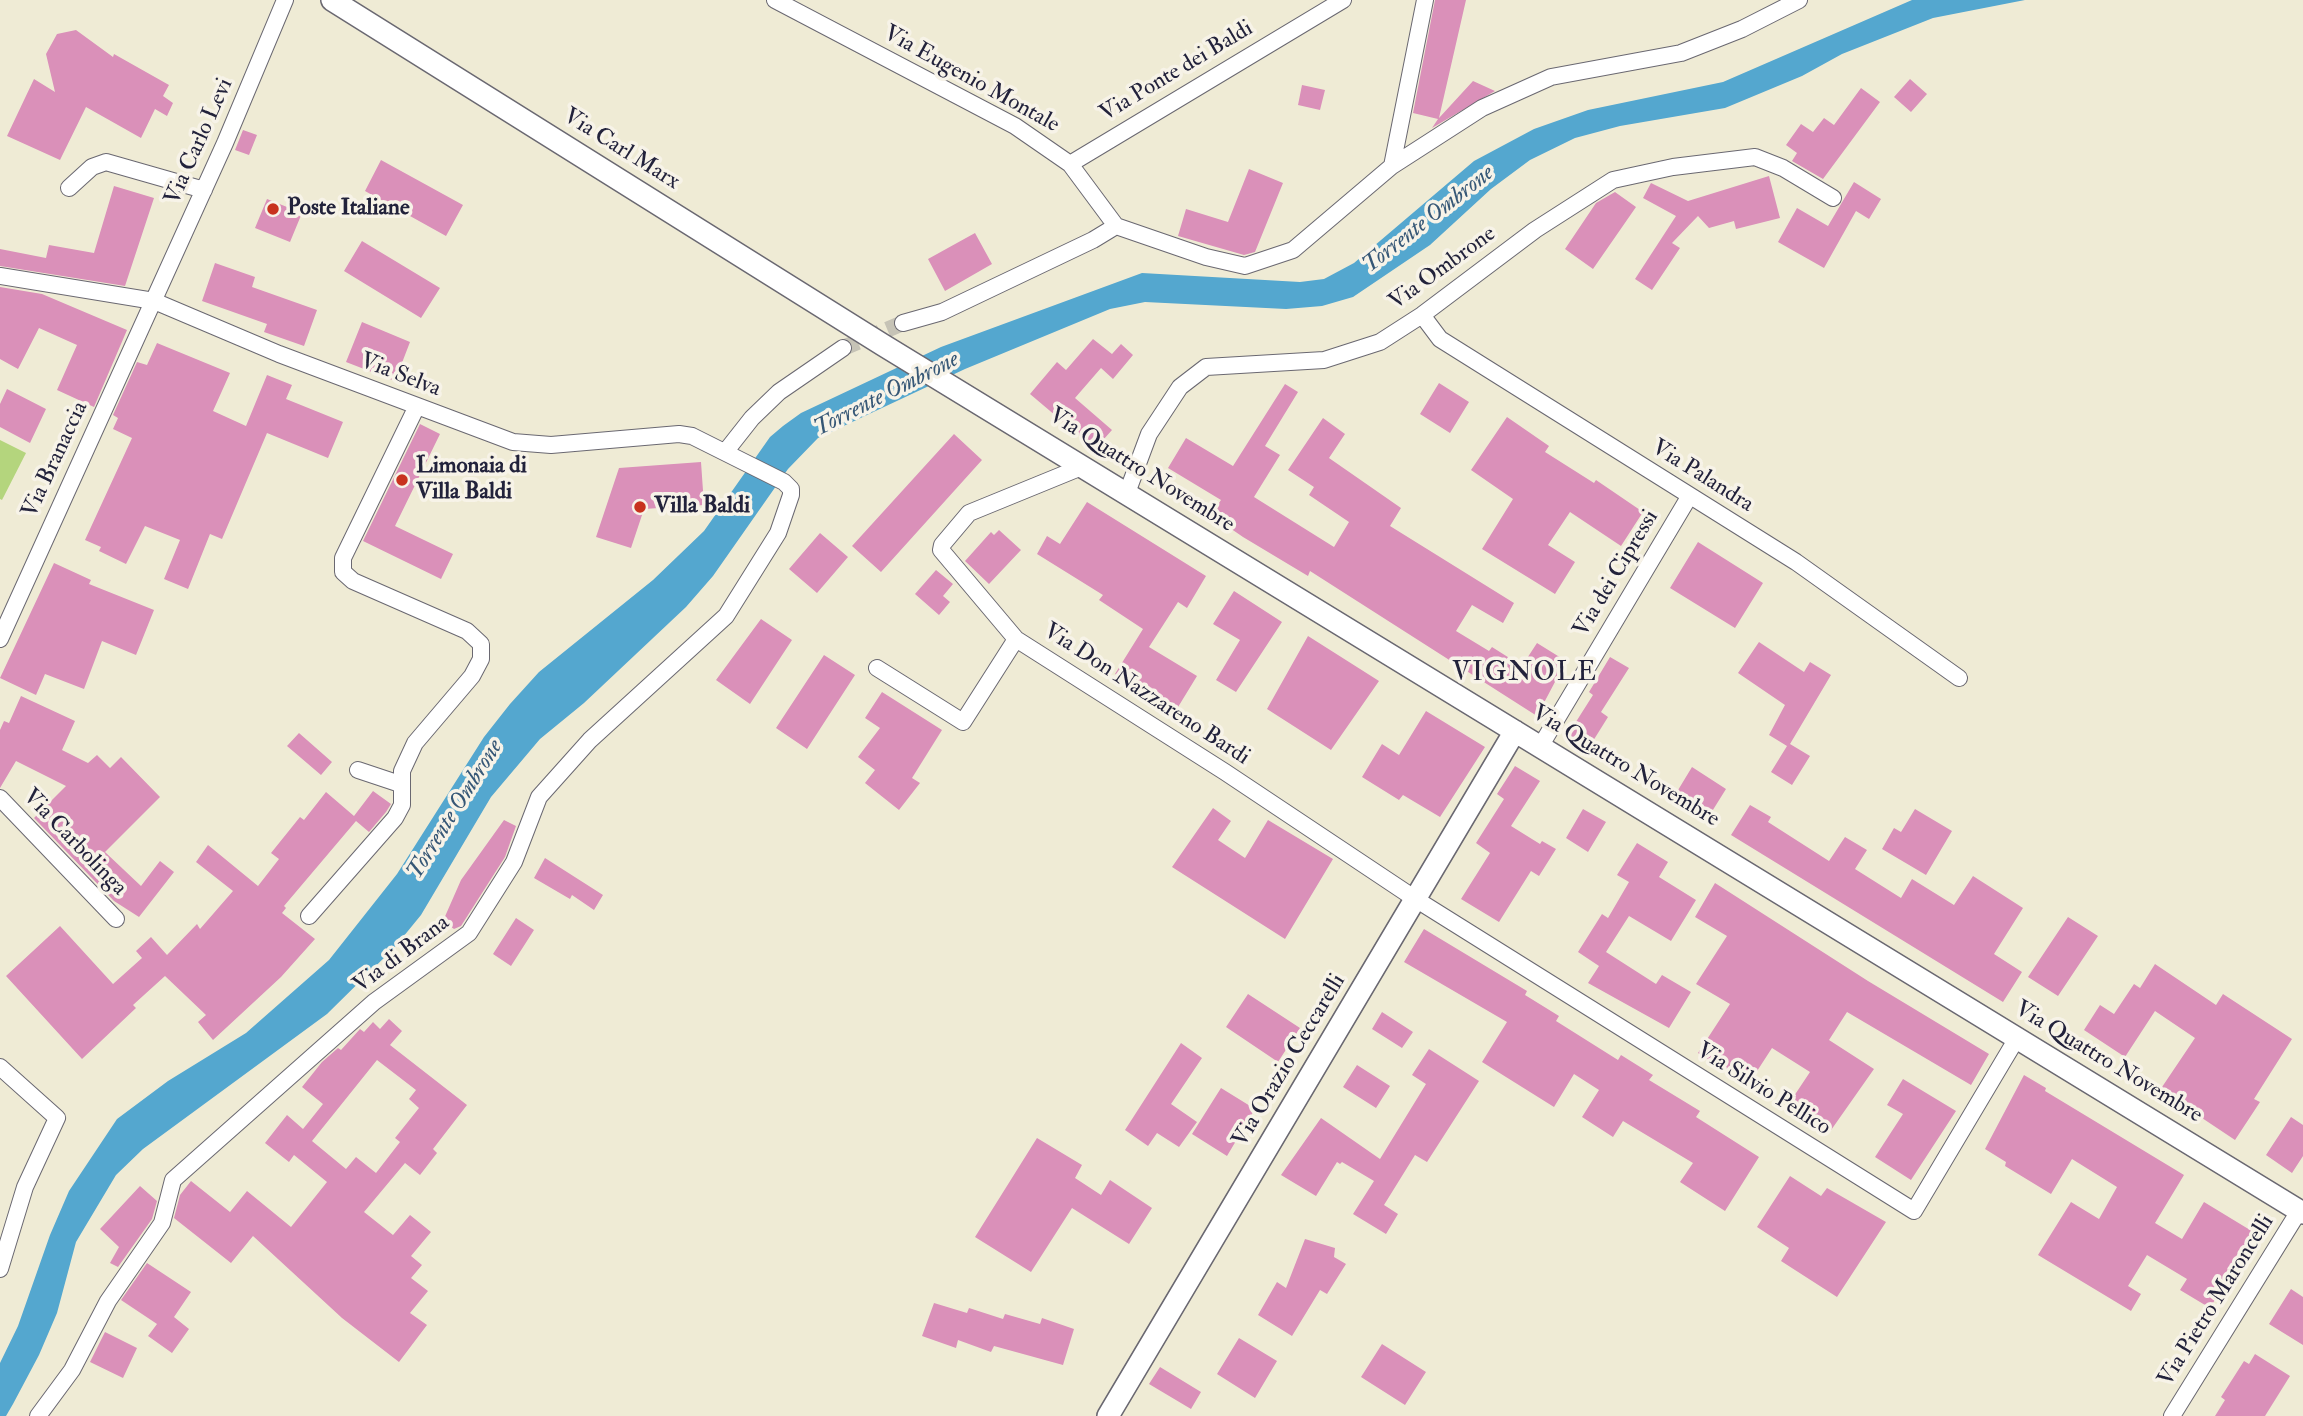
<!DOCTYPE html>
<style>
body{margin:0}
canvas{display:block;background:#efebd5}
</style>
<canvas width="2303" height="1416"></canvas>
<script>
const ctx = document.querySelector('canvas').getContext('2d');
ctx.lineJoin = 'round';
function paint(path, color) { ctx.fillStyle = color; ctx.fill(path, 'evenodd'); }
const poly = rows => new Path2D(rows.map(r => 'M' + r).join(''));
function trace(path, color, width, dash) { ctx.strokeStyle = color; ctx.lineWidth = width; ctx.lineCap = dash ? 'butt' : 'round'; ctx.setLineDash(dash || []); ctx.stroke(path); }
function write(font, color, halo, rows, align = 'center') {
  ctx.font = font + ' "IM FELL Double Pica",serif'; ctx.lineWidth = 7; ctx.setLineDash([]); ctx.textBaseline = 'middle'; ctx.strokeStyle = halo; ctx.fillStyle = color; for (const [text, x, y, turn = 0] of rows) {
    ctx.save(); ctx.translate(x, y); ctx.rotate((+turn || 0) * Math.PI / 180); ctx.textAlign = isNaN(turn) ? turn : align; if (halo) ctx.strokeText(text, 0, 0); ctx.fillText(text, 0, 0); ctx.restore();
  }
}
const green = poly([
 [0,440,26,453,2,500,0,499]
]);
const water = poly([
 [1912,0,2025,0,1933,18,1842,54,1802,76,1725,108,1620,126,1575,138,1530,160,1491,189,1430,245,1353,297,1322,306,1286,309,1145,302,1110,309,965,369,818,438,788,469,713,576,686,607,584,703,540,739,491,797,421,915,394,948,327,1014,143,1149,116,1175,76,1242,57,1313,39,1355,13,1404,6,1416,0,1416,0,1363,18,1326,50,1235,69,1191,117,1119,168,1081,246,1033,329,960,397,874,484,737,510,704,539,672,653,580,704,531,770,437,783,426,801,413,941,347,1142,273,1300,282,1324,279,1354,263,1474,161,1534,129,1588,110,1723,82]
]);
const building = poly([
 [1435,0,1466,0,1439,118,1473,81,1495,91,1432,128,1438,119,1413,113],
 [76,30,113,57,114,54,169,85,163,96,173,103,167,116,155,109,141,138,86,107,60,160,7,136,34,79,55,92,46,54,57,34],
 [1910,79,1927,94,1911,112,1894,97],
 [1302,85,1325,90,1320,110,1298,105],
 [1861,88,1880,102,1823,179,1792,161,1797,153,1786,145,1801,124,1813,132,1824,118,1834,125],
 [243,130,257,135,249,155,235,150],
 [381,160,463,205,446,236,365,191],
 [1249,169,1283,183,1255,252,1244,255,1178,236,1186,209,1228,222],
 [1769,176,1780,218,1736,229,1734,221,1709,228,1698,216,1672,243,1680,248,1652,290,1635,279,1676,216,1643,198,1651,183,1688,201],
 [1854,182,1881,199,1869,219,1856,211,1824,268,1778,242,1797,208,1828,226],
 [114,186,154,198,125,286,0,266,0,249,46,258,49,245,94,253],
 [1615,192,1636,207,1593,269,1565,249,1596,203],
 [267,199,302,213,290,242,255,228],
 [975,233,992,264,945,291,928,259],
 [362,241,440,288,421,318,344,271],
 [215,263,255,277,252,287,317,310,304,346,264,332,267,324,202,301],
 [0,287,42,294,127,330,94,407,57,390,77,345,39,328,18,369,0,359],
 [362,322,410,342,395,381,346,362],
 [1093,339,1112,354,1121,344,1133,355,1113,379,1101,368,1075,398,1112,430,1095,449,1030,394,1057,362,1066,370],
 [157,343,230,373,213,411,246,426,267,375,292,385,286,399,343,422,328,458,267,433,222,539,210,534,188,589,164,579,180,540,145,526,126,564,99,551,101,547,85,540,132,438,113,429,118,418,113,415,137,362,147,365],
 [1439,383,1469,402,1450,433,1420,414],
 [1285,384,1298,392,1265,446,1280,455,1254,497,1334,547,1349,522,1309,495,1314,487,1288,470,1323,418,1345,434,1329,458,1401,508,1390,526,1514,603,1503,623,1472,605,1456,631,1489,651,1492,647,1522,666,1537,643,1566,661,1537,716,1310,571,1308,576,1243,537,1211,515,1221,500,1168,468,1186,438,1233,466],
 [7,389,46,409,30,443,0,427,0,404],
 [1507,417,1549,446,1545,452,1594,483,1596,480,1643,512,1621,546,1570,512,1548,545,1575,562,1555,594,1482,549,1513,499,1471,470],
 [420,424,440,434,395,526,453,554,441,579,363,541],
 [954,434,982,460,881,572,852,546],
 [701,462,704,505,644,509,631,548,596,537,619,468],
 [1087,502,1206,576,1187,608,1178,602,1149,647,1197,676,1175,712,1115,674,1143,629,1099,600,1103,595,1037,554,1047,536,1060,544],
 [999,530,1021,550,989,584,965,561,991,532,994,535],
 [820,533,848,557,817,593,789,569],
 [1698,542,1763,583,1735,628,1670,588],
 [54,563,91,580,89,584,154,610,136,655,102,641,84,689,45,674,36,695,0,678],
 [936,570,953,584,943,596,950,602,939,615,915,594],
 [1234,591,1282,622,1236,692,1216,680,1240,640,1213,624],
 [761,619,792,640,750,704,716,680],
 [1308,636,1379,681,1331,750,1267,709],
 [1759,642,1804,672,1810,662,1831,675,1790,744,1810,756,1792,785,1771,772,1787,746,1769,735,1785,705,1738,673],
 [824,655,855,675,807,749,776,728],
 [1610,657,1629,668,1601,712,1608,717,1588,749,1567,736,1593,695,1589,692],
 [882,692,942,730,912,778,920,783,899,810,865,783,875,770,858,757,880,728,865,718],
 [21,696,75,721,62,750,88,763,97,755,110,768,121,757,160,797,105,852,141,886,160,861,174,872,139,917,114,901,34,818,66,786,16,761,0,788,0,730,4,721,9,723],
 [1426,711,1485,747,1440,817,1403,795,1399,800,1362,777,1382,744,1399,755],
 [299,733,332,762,321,775,287,746],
 [1515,766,1540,781,1511,826,1540,844,1542,841,1556,849,1539,876,1531,871,1499,922,1461,899,1490,853,1476,843,1504,799,1497,794],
 [1692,767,1726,789,1706,821,1672,800],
 [373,791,391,804,386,812,369,832,356,821,284,906,286,908,282,913,315,939,281,977,213,1040,198,1022,206,1015,165,976,133,1005,136,1008,82,1059,6,976,60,926,113,984,142,958,136,951,151,937,167,955,197,924,200,929,233,891,196,862,208,845,258,886,279,859,271,853,300,817,304,820,326,792,354,816],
 [1750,805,1771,817,1768,822,1829,861,1845,837,1867,850,1855,869,1901,898,1912,879,1954,905,1973,876,2023,908,1994,954,2022,972,2003,1002,1731,835],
 [1213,808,1231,821,1218,840,1245,858,1268,820,1333,859,1285,939,1172,867],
 [1583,809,1606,822,1588,852,1566,838],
 [1915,809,1952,831,1926,875,1882,849,1894,828,1901,832],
 [504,820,516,826,505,857,461,926,454,929,443,921,461,880],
 [1637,843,1668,862,1659,877,1696,900,1671,941,1629,916,1606,952,1656,984,1662,975,1691,992,1669,1028,1588,983,1599,966,1578,952,1602,914,1608,918,1629,882,1617,875],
 [545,858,603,895,594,910,572,895,570,899,534,878],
 [1715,883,1868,981,1989,1054,1971,1085,1847,1012,1829,1040,1874,1069,1829,1133,1788,1105,1810,1072,1772,1048,1748,1085,1698,1053,1730,1004,1696,984,1727,936,1695,917],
 [2068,917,2098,936,2058,996,2028,977],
 [516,918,534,930,511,966,493,954],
 [1424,929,1527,991,1525,995,1559,1016,1556,1021,1618,1060,1621,1055,1653,1075,1649,1080,1700,1111,1696,1117,1759,1157,1725,1211,1680,1182,1693,1163,1623,1121,1613,1137,1582,1117,1599,1090,1574,1074,1554,1107,1482,1062,1507,1022,1404,962],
 [2155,964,2216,1005,2223,994,2292,1039,2254,1099,2260,1102,2235,1140,2160,1090,2195,1038,2155,1011,2125,1057,2084,1030,2100,1005,2114,1014,2134,984,2140,988],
 [1248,994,1300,1028,1278,1062,1226,1027],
 [1382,1012,1413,1032,1402,1048,1372,1029],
 [389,1019,402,1031,390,1045,467,1105,433,1149,437,1153,420,1175,405,1163,364,1212,393,1235,410,1215,431,1232,411,1256,422,1265,411,1278,428,1291,410,1313,427,1325,399,1362,342,1318,253,1236,231,1263,174,1218,180,1195,191,1181,230,1212,247,1191,291,1227,327,1182,294,1155,289,1162,265,1143,287,1115,303,1129,323,1104,302,1087,322,1062,338,1048,341,1050,360,1029,364,1032,373,1022,380,1029],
 [377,1060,416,1090,409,1099,419,1108,395,1138,400,1142,376,1173,356,1157,346,1169,312,1141],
 [1181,1043,1202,1058,1171,1104,1197,1122,1179,1147,1157,1133,1148,1146,1125,1130],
 [1429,1049,1479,1081,1427,1162,1415,1155,1384,1205,1398,1214,1386,1234,1353,1214,1374,1181,1342,1162,1340,1164,1337,1162,1316,1196,1281,1175,1321,1118,1380,1159,1426,1084,1412,1075],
 [1357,1065,1390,1086,1376,1108,1343,1087],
 [2024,1075,2046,1088,2045,1091,2184,1175,2155,1223,2182,1239,2204,1202,2255,1233,2210,1308,2180,1290,2187,1279,2147,1255,2128,1286,2141,1294,2131,1311,2038,1255,2071,1202,2099,1219,2117,1187,2072,1159,2051,1194,2005,1166,2006,1162,1985,1149],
 [1903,1079,1956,1111,1911,1180,1875,1157,1903,1114,1887,1105],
 [1221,1088,1255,1109,1227,1156,1192,1134],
 [2291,1117,2303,1125,2303,1156,2292,1173,2266,1155],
 [1037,1138,1082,1165,1075,1178,1101,1195,1110,1180,1152,1208,1129,1244,1072,1208,1031,1272,975,1237],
 [1790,1176,1821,1196,1827,1188,1886,1222,1837,1297,1781,1261,1789,1248,1757,1227],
 [140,1186,157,1201,152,1219,118,1267,110,1263,119,1247,100,1229],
 [1305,1239,1335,1248,1334,1257,1346,1264,1327,1294,1320,1290,1292,1336,1258,1315,1277,1282,1286,1288],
 [147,1263,191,1292,174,1317,189,1329,172,1353,148,1336,157,1324,121,1300],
 [2291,1289,2303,1297,2303,1345,2269,1324],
 [934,1303,967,1313,969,1308,1003,1319,1005,1314,1040,1324,1042,1318,1074,1329,1063,1365,994,1346,991,1352,958,1340,956,1348,922,1336],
 [105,1332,137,1348,123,1378,90,1362],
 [1239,1338,1277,1361,1255,1398,1217,1374],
 [1382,1344,1426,1372,1405,1405,1361,1377],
 [2255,1354,2290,1376,2265,1416,2215,1416,2225,1400,2221,1397,2244,1361,2249,1364],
 [1160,1367,1201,1392,1191,1409,1149,1384]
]);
const streetTunnel = poly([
 [843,348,903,323]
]);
const street = poly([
 [775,0,1015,126,1070,164,1116,226,1206,257,1245,266,1293,250,1392,166,1482,108,1551,77,1681,53,1742,29,1799,0],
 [1070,164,1343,0],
 [1392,166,1425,0],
 [69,188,92,167,106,162,204,190],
 [0,276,154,301,279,354,513,442,551,445,679,434,692,436,784,482,791,489,791,495,778,533,726,616,590,740,539,797,514,862,469,933,374,1002,173,1180,162,1223,108,1301,72,1370,38,1416],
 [1422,315,1440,339,1796,562,1959,678],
 [903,323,942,312,1093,240,1116,226],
 [726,451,752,418,779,392,843,348],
 [1127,493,1149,434,1180,387,1206,367,1324,360,1380,342,1422,315,1535,230,1613,180,1673,167,1755,157,1783,168,1833,198],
 [0,639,225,143,285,0],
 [1016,639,941,550,942,545,969,513,1084,466],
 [877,668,963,722,1016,639,1225,772,1417,900,1914,1211,2017,1038],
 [1540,747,1689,497],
 [358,770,400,784],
 [0,798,116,919],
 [309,916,395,818,402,805,402,771,415,743,472,676,481,659,481,644,467,631,353,581,343,572,343,558,417,406],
 [0,1067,57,1118,25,1187,0,1269],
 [2172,1416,2299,1211]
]);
const secondary = poly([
 [332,0,883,345,2303,1213],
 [1108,1416,1515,731]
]);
const markers = [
 [273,209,7,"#c8321e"],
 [402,480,7,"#c8321e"],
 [640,507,7,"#c8321e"]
];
const streetNames = [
 ["Via Ponte dei Baldi",1177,72,-31],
 ["Via Eugenio Montale",971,80,29],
 ["Via Carlo Levi",200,142,-66],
 ["Via Carl Marx",621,150,32],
 ["Via Ombrone",1443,269,-36],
 ["Via Selva",400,376,21],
 ["Via Branaccia",56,460,-65],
 ["Via Quattro Novembre",1141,471,32],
 ["Via Palandra",1702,477,32],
 ["Via dei Cipressi",1617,574,-59],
 ["Via Don Nazzareno Bardi",1146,695,33],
 ["Via Quattro Novembre",1625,767,31],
 ["Via Carbolinga",74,843,46],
 ["Via di Brana",402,955,-37],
 ["Via Orazio Ceccarelli",1290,1061,-59],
 ["Via Quattro Novembre",2108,1063,31],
 ["Via Silvio Pellico",1763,1090,32],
 ["Via Pietro Maroncelli",2217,1301,-58]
];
const poiNames = [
 ["Poste Italiane",287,209],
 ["Limonaia di",416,467],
 ["Villa Baldi",416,493],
 ["Villa Baldi",654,507]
];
const waterNames = [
 ["Torrente Ombrone",1429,220,-38],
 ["Torrente Ombrone",887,395,-27],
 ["Torrente Ombrone",456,810,-58]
];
const quarterNames = [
 ["VIGNOLE",1525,674]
];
paint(green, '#b4d57d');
paint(water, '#54a7cf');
paint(building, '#da90b9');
trace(streetTunnel, '#c6c3b6', 16, [16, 8]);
trace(street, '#6a6871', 18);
trace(secondary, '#6a6871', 24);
trace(street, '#fff', 16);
trace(secondary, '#fff', 21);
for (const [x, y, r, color] of markers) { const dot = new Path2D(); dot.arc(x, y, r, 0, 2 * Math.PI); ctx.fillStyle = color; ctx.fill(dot); trace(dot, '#f7f3e8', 2.5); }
write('23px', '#22223b', '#f7f3e8', streetNames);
write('bold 23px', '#22223b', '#f7f3e8', poiNames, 'left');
write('italic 24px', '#365776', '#f7f3e8', waterNames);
ctx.letterSpacing = '2px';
write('26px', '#22223b', '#f7f3e8', quarterNames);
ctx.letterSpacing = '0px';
</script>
